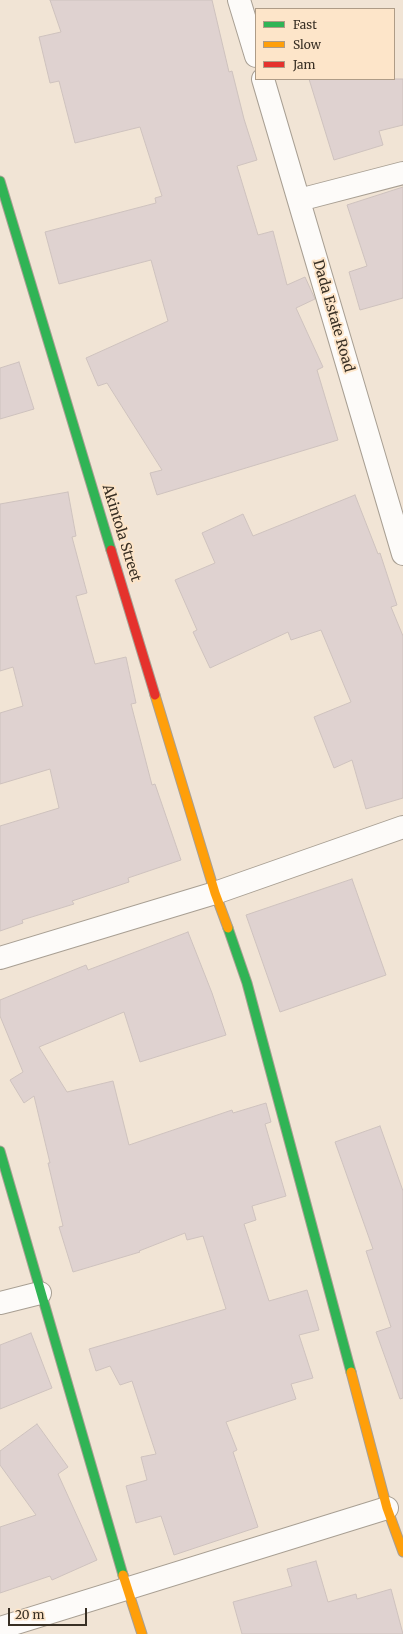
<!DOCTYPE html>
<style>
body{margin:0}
#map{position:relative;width:403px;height:1634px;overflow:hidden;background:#f1e4d5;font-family:Merriweather,serif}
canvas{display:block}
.legend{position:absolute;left:255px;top:8px;width:140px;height:72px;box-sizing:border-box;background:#fde5c9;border:1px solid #ae9c87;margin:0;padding:5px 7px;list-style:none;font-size:12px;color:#382f24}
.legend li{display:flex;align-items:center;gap:8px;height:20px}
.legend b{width:20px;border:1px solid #ae9c87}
.scale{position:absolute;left:8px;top:1608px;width:79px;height:18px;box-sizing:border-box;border:2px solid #382f24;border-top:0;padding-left:5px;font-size:12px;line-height:14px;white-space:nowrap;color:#382f24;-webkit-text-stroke:3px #fde5c9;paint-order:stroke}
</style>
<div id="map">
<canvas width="403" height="1634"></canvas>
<ul class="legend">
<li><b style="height:5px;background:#30b455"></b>Fast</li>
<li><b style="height:5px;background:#ff9f0a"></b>Slow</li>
<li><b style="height:5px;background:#e5322d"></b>Jam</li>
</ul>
<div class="scale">20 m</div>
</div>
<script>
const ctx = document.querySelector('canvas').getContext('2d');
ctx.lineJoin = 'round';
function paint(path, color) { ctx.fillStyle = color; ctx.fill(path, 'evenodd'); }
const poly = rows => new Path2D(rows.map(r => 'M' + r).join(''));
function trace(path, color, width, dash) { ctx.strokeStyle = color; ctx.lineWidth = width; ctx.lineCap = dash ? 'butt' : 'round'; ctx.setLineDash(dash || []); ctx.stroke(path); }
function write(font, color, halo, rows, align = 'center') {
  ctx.font = font + ' Merriweather,serif'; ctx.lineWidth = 4; ctx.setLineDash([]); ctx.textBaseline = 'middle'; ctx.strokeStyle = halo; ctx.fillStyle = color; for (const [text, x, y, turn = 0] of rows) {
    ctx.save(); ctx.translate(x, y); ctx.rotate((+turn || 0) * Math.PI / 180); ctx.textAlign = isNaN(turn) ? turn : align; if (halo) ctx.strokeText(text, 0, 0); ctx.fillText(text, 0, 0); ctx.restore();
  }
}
const building = poly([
 [50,0,212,0,229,72,232,71,244,119,257,160,237,166,258,235,273,231,287,285,305,277,315,299,296,308,323,367,317,370,338,440,157,495,150,473,162,470,107,383,98,386,86,358,168,321,151,260,59,284,45,232,156,203,155,198,162,196,140,127,75,143,59,81,50,83,39,37,61,32,50,0],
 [309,79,403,79,403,125,379,131,383,145,334,160,309,79],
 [403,187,403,298,360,310,349,272,367,266,347,205,403,187],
 [19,362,34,409,0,419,0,368,19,362],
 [68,492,76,536,72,537,87,593,76,596,95,664,126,657,136,703,131,704,152,785,155,784,181,860,128,878,129,882,72,901,74,904,22,920,23,923,0,931,0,826,59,808,50,769,0,784,0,713,23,706,13,667,0,671,0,504,68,492],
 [355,495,378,554,380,553,397,605,391,607,403,636,403,798,366,809,352,760,334,768,314,717,351,702,321,630,291,640,288,632,210,668,193,632,197,630,175,580,215,563,202,533,243,514,253,536,355,495],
 [352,879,386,975,280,1012,246,915,352,879],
 [188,932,212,993,226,1035,140,1062,124,1012,39,1047,67,1092,113,1081,129,1145,232,1110,233,1113,266,1103,271,1122,265,1124,286,1196,252,1206,256,1220,244,1224,269,1301,307,1290,319,1330,299,1335,313,1378,291,1384,296,1399,226,1422,237,1450,233,1452,258,1527,174,1555,161,1516,136,1523,126,1486,147,1480,141,1457,156,1454,132,1381,120,1385,110,1366,96,1371,89,1349,226,1309,203,1236,187,1240,185,1233,139,1251,140,1252,73,1272,59,1227,63,1226,48,1163,50,1163,34,1096,24,1103,10,1080,23,1072,0,1016,0,1000,86,965,88,970,188,932],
 [380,1126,403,1191,403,1398,400,1399,376,1332,391,1327,366,1251,373,1249,335,1142,380,1126],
 [31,1333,52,1388,0,1409,0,1345,31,1333],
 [37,1424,68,1467,58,1474,97,1560,52,1580,50,1576,0,1593,0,1527,36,1515,0,1465,0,1451,37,1424],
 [316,1561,328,1602,356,1594,357,1599,391,1589,403,1634,242,1634,233,1602,292,1586,287,1569,316,1561]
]);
const street = poly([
 [239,0,256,56],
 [263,79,403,554],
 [299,200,403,173],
 [0,958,215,893,403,827],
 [0,1303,40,1293],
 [0,1628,387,1508]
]);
const fast = poly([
 [0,181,111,550],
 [228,928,247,983,351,1372],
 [0,1151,123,1575]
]);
const slow = poly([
 [155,695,215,893,228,928],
 [351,1372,387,1508,403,1552],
 [123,1575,142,1634]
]);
const jam = poly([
 [111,550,155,695]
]);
const streetNames = [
 ["Dada Estate Road",333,316,74],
 ["Akintola Street",121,533,73]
];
paint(building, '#dfd2d0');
trace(building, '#cec2be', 1);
trace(street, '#a89f93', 24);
trace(fast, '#a89f93', 11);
trace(slow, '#a89f93', 11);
trace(jam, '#a89f93', 11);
trace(street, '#fdfbf9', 22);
trace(fast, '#30b455', 9);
trace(slow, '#ff9f0a', 9);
trace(jam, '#e5322d', 9);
write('14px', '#382f24', '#fde5c9', streetNames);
</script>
